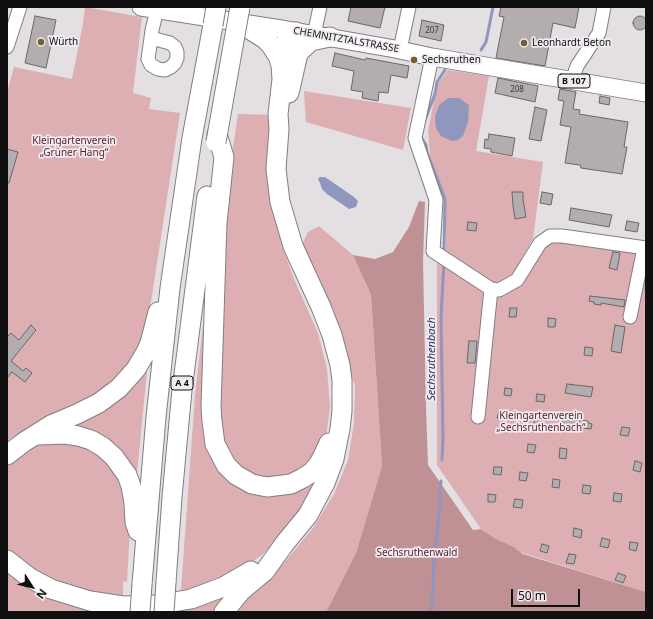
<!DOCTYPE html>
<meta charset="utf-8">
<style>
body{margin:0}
#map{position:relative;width:653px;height:619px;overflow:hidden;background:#e3dfe3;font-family:"Noto Sans",sans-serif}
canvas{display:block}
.frame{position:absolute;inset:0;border:8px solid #111011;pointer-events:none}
.north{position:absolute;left:12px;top:567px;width:40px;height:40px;-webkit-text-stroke:3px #f0ecf1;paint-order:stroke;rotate:126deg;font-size:11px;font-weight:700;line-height:16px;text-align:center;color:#111011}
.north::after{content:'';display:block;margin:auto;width:14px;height:18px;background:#111011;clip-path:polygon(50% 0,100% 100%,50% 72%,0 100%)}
.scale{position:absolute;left:511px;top:589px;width:69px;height:18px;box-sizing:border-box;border:2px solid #111011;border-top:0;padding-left:5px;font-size:12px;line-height:14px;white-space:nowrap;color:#111011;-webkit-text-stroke:3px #f0ecf1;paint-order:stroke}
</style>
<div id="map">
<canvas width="653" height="619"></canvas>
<div class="frame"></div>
<div class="north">N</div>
<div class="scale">50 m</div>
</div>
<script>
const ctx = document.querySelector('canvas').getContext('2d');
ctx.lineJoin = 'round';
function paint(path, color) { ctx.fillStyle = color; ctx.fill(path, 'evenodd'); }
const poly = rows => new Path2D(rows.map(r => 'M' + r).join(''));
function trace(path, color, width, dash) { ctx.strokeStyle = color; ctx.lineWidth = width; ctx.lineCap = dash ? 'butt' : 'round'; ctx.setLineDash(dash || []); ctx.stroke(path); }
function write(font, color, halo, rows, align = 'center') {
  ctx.font = font + ' "Noto Sans",sans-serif'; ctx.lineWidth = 3.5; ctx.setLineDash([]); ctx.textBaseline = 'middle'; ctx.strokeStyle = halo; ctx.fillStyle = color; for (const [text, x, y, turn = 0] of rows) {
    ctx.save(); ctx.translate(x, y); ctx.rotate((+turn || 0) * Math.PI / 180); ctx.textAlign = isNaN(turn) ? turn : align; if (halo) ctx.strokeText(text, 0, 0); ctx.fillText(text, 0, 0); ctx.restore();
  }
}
const green = poly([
 [85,7,142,17,133,93,151,98,149,109,180,113,152,296,146,325,140,345,131,364,117,380,87,402,28,428,7,441,7,93,14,67,72,79,83,23],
 [448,70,489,76,476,151,543,162,533,239,511,277,497,286,446,253,446,200,430,155,428,131,437,85],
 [304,91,411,108,403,150,306,122],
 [238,114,273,115,271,198,282,246,294,279,318,333,327,369,330,407,326,438,316,459,284,481,247,476,220,443,222,222],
 [319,226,353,255,371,295,382,466,356,553,326,612,233,612,244,597,284,563,313,528,334,494,348,460,354,423,355,386,333,317,301,247,308,232],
 [553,237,646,248,646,592,523,553,514,547,496,539,481,529,437,465,437,259,498,296],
 [203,326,208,326,209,437,255,490,324,468,314,491,283,534,262,555,235,573,207,586,181,590,195,395],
 [148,361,136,484,119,455,52,429],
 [46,440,84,442,124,479,130,527,127,582,123,581,123,599,111,598,47,579,13,556,7,548,7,466,16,456,28,447],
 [7,572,25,585,122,612,7,612],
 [241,586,219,612,180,612,180,608]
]);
const forest = poly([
 [419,201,425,202,423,261,426,409,428,465,473,530,481,529,496,539,514,547,523,554,646,592,646,612,326,612,356,553,382,466,371,295,353,255,375,259,393,252,409,227]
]);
const water = poly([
 [448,98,459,98,469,105,468,122,463,136,458,140,452,141,441,136,436,128,435,117,439,105],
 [320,177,325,177,354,197,358,201,356,207,349,209,327,194,322,189,320,183,318,179]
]);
const stream = poly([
 [481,50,486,42,493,7],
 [425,120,435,94,437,82,445,70],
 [421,137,426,145,427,152,445,199,444,250],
 [442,460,443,439,441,317,444,262],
 [432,612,431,609,433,592,434,552,437,538,441,481]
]);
const building = poly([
 [351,7,385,7,380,28,348,21,351,7],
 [501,7,579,7,575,28,553,23,545,66,496,58,504,17,499,16,501,7],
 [35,16,56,20,46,68,25,63,35,16],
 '633 23a7 7 0 1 1 14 0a7 7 0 1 1-14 0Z',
 [422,20,444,25,441,41,419,36,422,20],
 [335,53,365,60,366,58,409,66,407,78,391,75,388,93,379,92,378,101,362,98,363,92,351,90,354,71,332,66,335,53],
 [498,78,538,86,535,102,495,93,498,78],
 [560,89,576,92,573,109,580,110,579,114,628,122,624,147,627,147,622,174,581,168,580,165,565,163,571,127,560,125,564,101,558,100,560,89],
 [600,96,610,98,609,105,599,103,600,96],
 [535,107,547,110,541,141,529,139,535,107],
 [489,134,515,138,512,156,491,152,491,149,484,148,485,139,488,140,489,134],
 [7,149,18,152,9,183,7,183,7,149],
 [512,192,523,192,523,200,526,217,515,219,513,205,512,192],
 [542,192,553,194,551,205,540,203,542,192],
 [571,208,612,215,609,227,569,220,571,208],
 [627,221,639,223,637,232,625,230,627,221],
 [468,222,477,223,476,231,467,230,468,222],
 [613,252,620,253,617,270,609,268,613,252],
 [590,296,625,300,624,307,601,303,601,305,594,304,594,302,589,301,590,296],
 [510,308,517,308,516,317,509,317,510,308],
 [548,318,556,319,555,327,548,327,548,318],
 [31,325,36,330,11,361,23,371,26,368,32,373,25,382,12,372,7,378,7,337,11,333,19,340,31,325],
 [615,325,625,327,621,353,611,351,615,325],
 [469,341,477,341,475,363,467,363,469,341],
 [585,347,593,348,592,356,584,355,585,347],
 [567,384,593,387,591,397,565,393,567,384],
 [505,388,512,389,511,396,504,395,505,388],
 [537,394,545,395,544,402,536,401,537,394],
 [499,411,506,412,505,419,497,418,499,411],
 [563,417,580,421,580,420,588,421,588,423,592,424,591,429,561,425,563,417],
 [535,418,542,419,541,427,533,426,535,418],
 [622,427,630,428,628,436,620,435,622,427],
 [528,444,536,445,534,453,527,452,528,444],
 [560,448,567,449,566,459,559,458,560,448],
 [635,461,642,463,640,472,633,470,635,461],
 [494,467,502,467,501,475,493,474,494,467],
 [520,472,528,473,526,481,519,480,520,472],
 [553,479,560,480,559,488,552,487,553,479],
 [583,485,591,486,590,494,582,493,583,485],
 [614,493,622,494,621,502,613,501,614,493],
 [488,494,496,495,495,502,488,502,488,494],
 [515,499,523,500,522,508,513,507,515,499],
 [574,528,582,530,581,538,573,536,574,528],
 [602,538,610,540,608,548,600,546,602,538],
 [630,542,638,543,636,551,629,549,630,542],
 [542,544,549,546,547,553,540,551,542,544],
 [569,554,576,555,574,564,566,563,569,554],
 [618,573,626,576,623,583,615,580,618,573]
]);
const minor = poly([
 [314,35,320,7],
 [151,38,170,43,175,47,177,52,177,58,175,63,171,67,165,70,158,69,151,65,148,59,151,38,152,30,157,10],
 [7,47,20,7],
 [400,50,409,7],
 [432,57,415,138,436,200,433,251,491,289,499,290,517,280,540,243,550,236,562,236,646,248],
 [572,81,577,66,599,33,604,7],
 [630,317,644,248],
 [478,417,491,289]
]);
const major = poly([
 [141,7,281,29,395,49,432,57,646,93]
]);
const highway = poly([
 [298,53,311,41,330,37],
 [281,65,283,51,286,42,288,38,296,32,300,45,289,93],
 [217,134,224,157,217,223,211,407,212,421,215,444,226,465,236,475,252,484,267,487,291,484,303,478,312,472,318,465,323,456,329,443],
 [39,435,65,434,78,436,91,440,103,447,114,457,127,475,131,486,134,503,135,522,138,531],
 [7,455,24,442,51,425,77,414,99,403,119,388,136,369,146,352,150,343,158,312],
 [7,560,30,578,51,589,90,601,123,606,156,605,191,599,223,587,251,571],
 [166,582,172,497,182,390,207,196],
 [142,584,156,417,170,288,192,138,213,25],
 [224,612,241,591,265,571,285,543,308,515,325,483,334,459,340,429,342,411,342,380,340,365,332,335,321,307,293,246,280,202,276,169,279,129,278,114,282,79,281,65,278,56,270,44,265,39,238,22]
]);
const highwayBridge = poly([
 [213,25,216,7],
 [216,142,240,7],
 [140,612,142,584],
 [164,612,166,582]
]);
const markers = [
 [41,42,4,"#776030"],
 [524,43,4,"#776030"],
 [414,60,4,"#776030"]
];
const numberNames = [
 ["207",432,31],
 ["208",517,90]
];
const shields = [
 [574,81,32],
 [182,383,22]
];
const shieldNames = [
 ["B 107",574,81],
 ["A 4",182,383]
];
const streetNames = [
 ["CHEMNITZTALSTRASSE",346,40,10]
];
const poiNames = [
 ["Würth",49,42],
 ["Leonhardt Beton",532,43],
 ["Sechsruthen",422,60]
];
const parkNames = [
 ["Kleingartenverein",74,141],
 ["„Grüner Hang“",74,153],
 ["Kleingartenverein",541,416],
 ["„Sechsruthenbach“",541,428],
 ["Sechsruthenwald",417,553]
];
const waterNames = [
 ["Sechsruthenbach",432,359,-90]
];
paint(green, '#ddafb3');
paint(forest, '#bf9094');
paint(water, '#9096bd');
trace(stream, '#9096bd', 3);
paint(building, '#b4adb0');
trace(building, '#6b6668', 1);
trace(minor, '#827e82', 15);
trace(major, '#827e82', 19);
trace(highway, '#827e82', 21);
trace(minor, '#fff', 13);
trace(major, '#fff', 17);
trace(highway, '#fff', 19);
trace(highwayBridge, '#827e82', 21, []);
trace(highwayBridge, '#fff', 19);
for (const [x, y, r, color] of markers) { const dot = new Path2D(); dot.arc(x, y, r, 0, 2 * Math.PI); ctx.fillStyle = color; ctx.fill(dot); trace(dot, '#f0ecf1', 1.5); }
write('8px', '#3a3739', null, numberNames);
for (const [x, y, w] of shields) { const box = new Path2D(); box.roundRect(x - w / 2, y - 7, w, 14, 3); ctx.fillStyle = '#f0ecf1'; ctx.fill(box); trace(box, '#111011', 1); }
write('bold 9px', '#111011', null, shieldNames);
write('10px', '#111011', '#f0ecf1', streetNames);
write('10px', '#111011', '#f0ecf1', poiNames, 'left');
write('10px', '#5c212b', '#f0ecf1', parkNames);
write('italic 11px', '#2c2f62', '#f0ecf1', waterNames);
</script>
